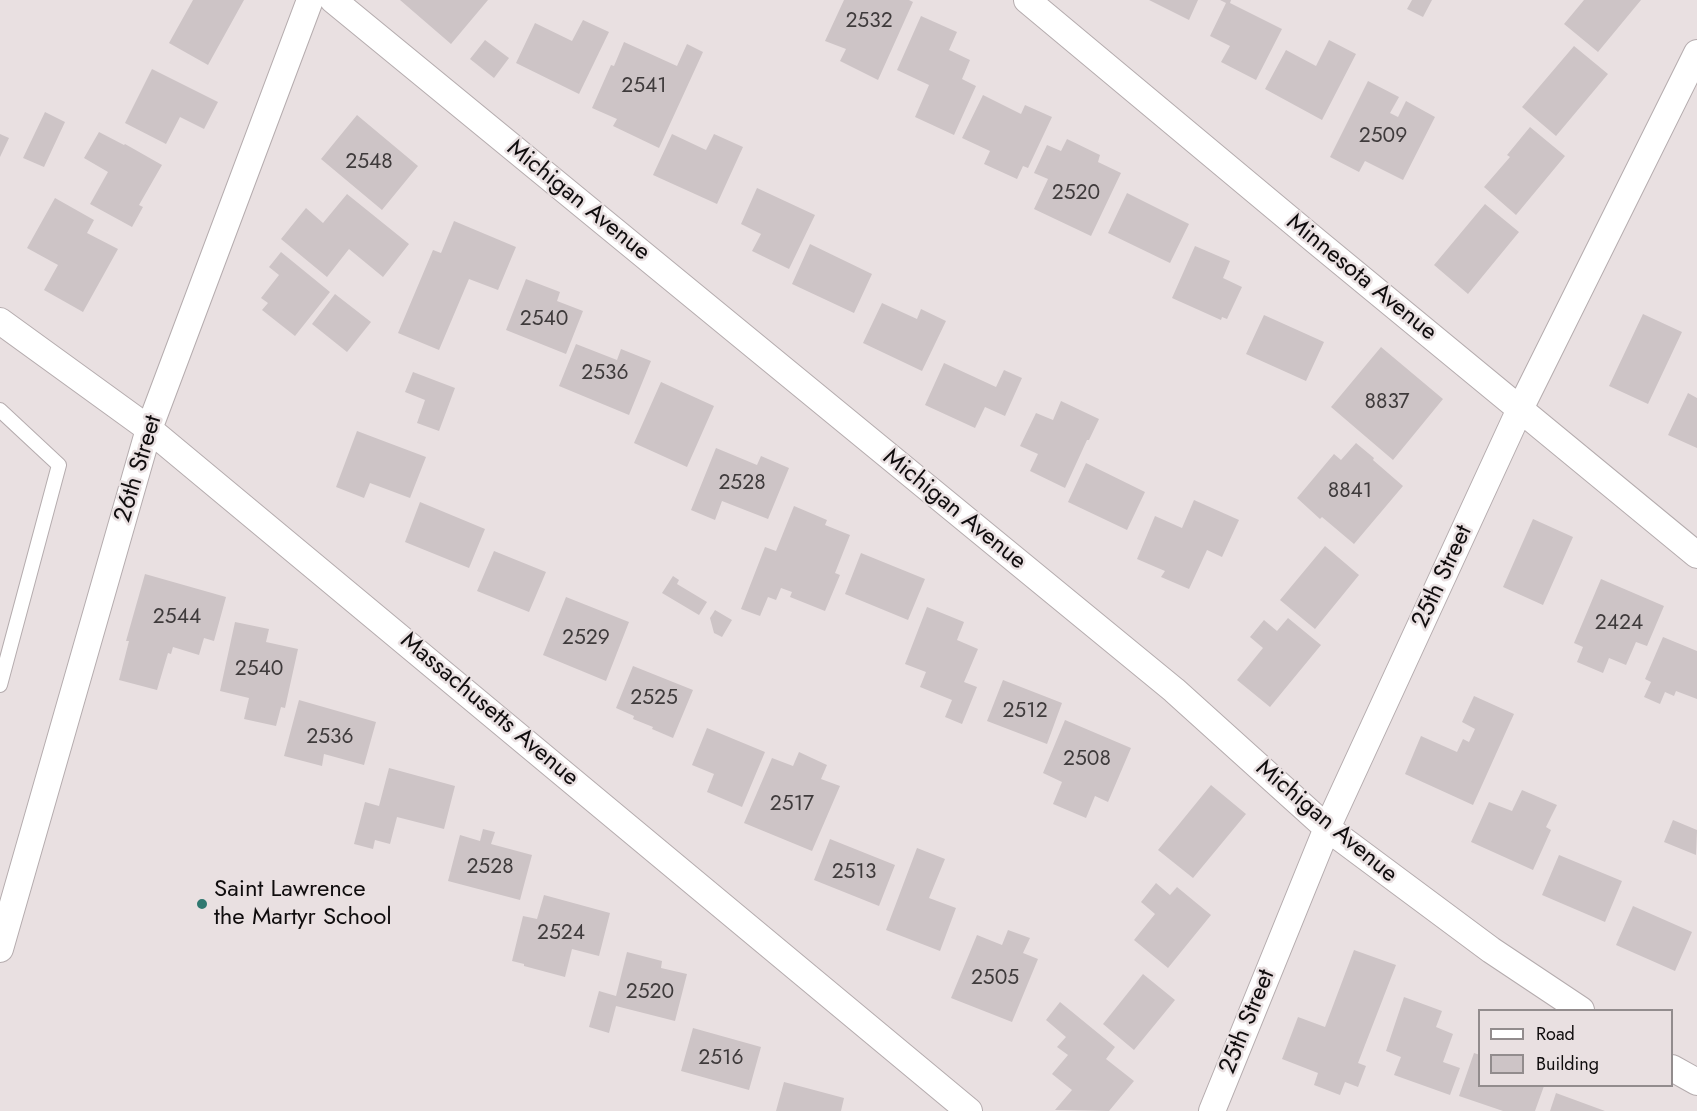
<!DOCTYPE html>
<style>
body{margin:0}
#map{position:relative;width:1697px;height:1111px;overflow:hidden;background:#e9e0e1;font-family:Jost,sans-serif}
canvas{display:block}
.legend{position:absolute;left:1478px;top:1009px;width:195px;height:78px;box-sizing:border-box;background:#e9e0e1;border:2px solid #928c8d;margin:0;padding:8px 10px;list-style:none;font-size:18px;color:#100d0e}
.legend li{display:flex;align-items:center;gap:12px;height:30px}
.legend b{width:30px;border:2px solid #928c8d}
</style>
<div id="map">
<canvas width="1697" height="1111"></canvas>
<ul class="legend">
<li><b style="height:8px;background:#fff"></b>Road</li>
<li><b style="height:16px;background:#cdc4c6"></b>Building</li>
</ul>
</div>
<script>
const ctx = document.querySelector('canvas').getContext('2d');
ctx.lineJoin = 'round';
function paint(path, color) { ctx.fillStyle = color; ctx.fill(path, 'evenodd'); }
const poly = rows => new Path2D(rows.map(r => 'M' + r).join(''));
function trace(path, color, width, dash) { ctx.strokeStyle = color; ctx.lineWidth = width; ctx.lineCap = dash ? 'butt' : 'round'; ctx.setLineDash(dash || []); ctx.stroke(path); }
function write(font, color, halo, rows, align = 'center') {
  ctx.font = font + ' Jost,sans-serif'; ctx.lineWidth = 5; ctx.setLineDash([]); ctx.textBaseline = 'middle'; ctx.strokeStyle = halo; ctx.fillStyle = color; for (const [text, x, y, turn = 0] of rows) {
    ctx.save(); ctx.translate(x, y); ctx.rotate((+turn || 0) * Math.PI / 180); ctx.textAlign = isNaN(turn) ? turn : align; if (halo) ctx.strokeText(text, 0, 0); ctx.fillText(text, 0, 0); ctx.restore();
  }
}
const building = poly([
 [193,0,244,0,208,65,169,43],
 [400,0,488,0,451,44],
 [844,0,909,0,913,2,878,80,840,61,846,49,825,41],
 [1149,0,1198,0,1189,20],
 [1220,0,1231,0,1230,3,1282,29,1256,80,1221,62,1230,46,1210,36,1226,3],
 [1412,0,1432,0,1423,17,1407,9],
 [1584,0,1641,0,1598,52,1564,24],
 [921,16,957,32,949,50,970,60,962,79,976,86,954,135,915,117,929,85,897,70],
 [583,20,609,32,579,94,516,63,535,23,572,41],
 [485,40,509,58,494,78,470,59],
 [1329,40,1356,54,1322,120,1265,89,1286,50,1316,66],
 [624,42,677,66,687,44,703,52,659,148,613,126,617,119,592,108,611,65,614,66],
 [1574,46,1608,74,1556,136,1522,107],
 [152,69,218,102,204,129,180,117,166,144,125,123],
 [1368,81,1399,97,1390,113,1398,117,1406,101,1435,117,1403,180,1365,161,1359,172,1330,157],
 [983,95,1021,114,1025,105,1052,117,1028,168,1023,166,1017,179,984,164,990,151,962,138],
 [45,112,65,122,44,167,23,158],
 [357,115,418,166,382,210,321,159],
 [1530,127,1565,156,1516,215,1484,187,1510,157,1507,155],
 [99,132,124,145,125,144,162,165,139,205,143,207,132,227,90,204,108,172,84,158],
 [0,134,9,138,0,157],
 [672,134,706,150,714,134,743,147,717,204,653,175],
 [1067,139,1100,155,1098,162,1121,173,1091,236,1034,209,1048,179,1034,173,1047,145,1061,151],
 [757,188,815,215,789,269,752,251,761,234,741,224],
 [1127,193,1189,224,1170,263,1108,233],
 [347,194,409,244,383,277,349,249,327,277,281,239,306,208,323,223],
 [55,198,94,220,87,233,118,249,83,312,44,290,58,265,27,248],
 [1485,204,1519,232,1468,294,1434,265],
 [454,221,516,247,498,290,469,279,439,350,398,333,433,250,441,253],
 [810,244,872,274,854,313,792,284],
 [1195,246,1230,261,1223,278,1242,287,1227,319,1222,317,1221,320,1172,298],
 [281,252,330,292,295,336,262,310,268,303,261,298,279,275,269,267],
 [526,279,560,292,557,301,583,311,566,354,506,330],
 [335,294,371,322,347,352,312,324],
 [882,303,917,319,921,309,946,321,922,371,863,343],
 [1643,314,1682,332,1648,404,1609,386],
 [1264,315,1324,342,1306,381,1246,354],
 [576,344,617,360,621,349,651,361,629,415,559,386],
 [1381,347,1443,399,1393,460,1331,407],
 [944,363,996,387,1004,370,1022,378,1005,416,985,407,975,428,925,405],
 [413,372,455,388,439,431,417,423,425,400,405,392],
 [661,382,714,406,687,467,634,443],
 [1688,393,1697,398,1697,448,1668,435],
 [1061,401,1099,419,1089,440,1087,440,1065,488,1030,471,1038,454,1020,446,1036,413,1053,420],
 [357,431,426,457,410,498,370,483,364,498,336,487],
 [1356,443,1374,458,1373,460,1403,486,1354,544,1322,517,1320,519,1297,498,1334,454,1341,460],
 [716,448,757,465,761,456,789,468,768,519,722,501,715,520,691,510],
 [1086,463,1145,492,1127,530,1068,502],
 [1194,500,1239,520,1222,557,1207,550,1189,589,1161,577,1165,571,1137,559,1155,516,1182,528],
 [420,502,485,529,469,568,405,542],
 [794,506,827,520,825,525,850,535,835,573,840,575,825,611,790,597,792,592,781,588,776,600,768,597,760,616,741,609,765,547,776,551],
 [1533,519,1573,537,1543,605,1503,587],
 [1325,546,1359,575,1315,629,1280,600],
 [494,551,546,572,529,612,477,591],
 [861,553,925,579,908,620,845,594],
 [145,574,226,597,214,641,204,638,199,655,173,647,171,654,168,653,157,690,119,680,129,641,126,641],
 [673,576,679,580,677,584,707,602,699,615,662,593],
 [1601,579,1664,606,1647,646,1636,642,1626,665,1609,658,1603,673,1577,662,1583,647,1574,643],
 [566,597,629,622,606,681,543,655],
 [927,607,964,622,957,640,978,649,964,682,977,687,962,724,945,717,952,700,920,687,926,672,905,664],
 [715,610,732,620,722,637,714,633,710,618],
 [1288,618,1321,645,1270,707,1237,680,1263,648,1250,637,1264,620,1277,631],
 [235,622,269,629,266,642,298,649,285,708,281,707,276,726,244,719,249,698,220,691],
 [1663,637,1697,651,1697,699,1676,691,1674,696,1665,692,1660,704,1644,697,1651,682,1645,679],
 [633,666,693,690,673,738,652,729,653,727,633,719,634,716,616,708],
 [1003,680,1062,703,1047,744,987,721],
 [1474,696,1514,714,1473,805,1405,774,1421,736,1457,752,1463,739,1469,742,1475,729,1462,722],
 [299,700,376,722,364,765,324,754,322,766,284,756],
 [1065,720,1131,748,1108,802,1095,796,1086,818,1053,804,1062,782,1043,773],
 [707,728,765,752,742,807,707,792,714,774,692,765],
 [799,752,827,765,821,779,840,786,812,851,744,823,772,758,793,766],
 [389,768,455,786,444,829,397,817,390,844,375,840,373,849,354,844,365,802,379,806],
 [1211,785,1246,814,1193,878,1158,850],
 [1522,790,1557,805,1546,827,1551,830,1533,870,1471,842,1489,802,1512,811],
 [1673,820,1697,830,1696,855,1664,842],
 [483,829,495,832,491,844,532,855,520,900,448,881,460,835,480,841],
 [830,839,895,865,879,906,814,880],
 [917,848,945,859,929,898,956,908,940,951,886,930],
 [1559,855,1622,881,1605,922,1542,895],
 [1156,883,1170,895,1177,887,1211,915,1168,968,1134,940,1155,914,1141,902],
 [544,895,610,913,599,956,572,949,565,977,524,966,524,964,512,961,523,916,537,919],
 [1633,906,1692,932,1675,971,1616,945],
 [1008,930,1030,938,1023,953,1038,959,1012,1022,951,998,977,935,1002,945],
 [1354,950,1396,965,1358,1063,1366,1066,1358,1087,1345,1082,1340,1095,1314,1085,1318,1073,1282,1059,1298,1017,1325,1027],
 [627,952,662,961,661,968,687,974,675,1021,616,1006,609,1033,589,1027,599,991,616,996],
 [1143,974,1175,1000,1134,1050,1103,1024],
 [1404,997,1442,1011,1436,1027,1453,1034,1443,1062,1460,1068,1450,1095,1394,1075,1401,1057,1386,1051],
 [1060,1002,1115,1047,1106,1059,1134,1081,1109,1111,1055,1110,1072,1090,1052,1074,1068,1055,1057,1047,1066,1037,1046,1020],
 [693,1028,761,1047,749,1090,681,1071],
 [1474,1053,1480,1055,1480,1086,1544,1086,1535,1111,1503,1111,1459,1096],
 [784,1082,844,1098,841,1111,776,1111],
 [1556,1093,1605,1111,1550,1111]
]);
const lane = poly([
 [0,410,59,465,0,685]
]);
const street = poly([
 [333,0,1174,690,1327,828,1491,950,1581,1010],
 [1027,0,1317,242,1697,555],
 [0,321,149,429,969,1111],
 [0,949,149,429,310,0],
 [1672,1068,1697,1082],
 [1212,1111,1327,828,1520,409,1697,53]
]);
const markers = [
 [202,904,6,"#307870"]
];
const numberNames = [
 ["2532",869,22],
 ["2541",644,87],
 ["2509",1383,137],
 ["2548",369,163],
 ["2520",1076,194],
 ["2540",544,320],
 ["2536",605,374],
 ["8837",1387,403],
 ["2528",742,484],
 ["8841",1350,492],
 ["2544",177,618],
 ["2424",1619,624],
 ["2529",586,639],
 ["2540",259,670],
 ["2525",654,699],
 ["2512",1025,712],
 ["2536",330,738],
 ["2508",1087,760],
 ["2517",792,805],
 ["2528",490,868],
 ["2513",854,873],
 ["2524",561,934],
 ["2505",995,979],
 ["2520",650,993],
 ["2516",721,1059]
];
const streetNames = [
 ["Michigan Avenue",578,201,39],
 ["Minnesota Avenue",1361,278,39],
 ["26th Street",139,469,-73],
 ["Michigan Avenue",954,510,39],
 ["25th Street",1443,577,-65],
 ["Massachusetts Avenue",489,710,40],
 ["Michigan Avenue",1326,822,40],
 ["25th Street",1248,1022,-68]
];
const poiNames = [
 ["Saint Lawrence",214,890],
 ["the Martyr School",214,918]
];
paint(building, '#cdc4c6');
trace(lane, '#b5acae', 16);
trace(street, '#b5acae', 28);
trace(lane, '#fff', 14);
trace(street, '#fff', 26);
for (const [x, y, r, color] of markers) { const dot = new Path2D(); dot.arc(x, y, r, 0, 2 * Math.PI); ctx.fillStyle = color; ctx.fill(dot); trace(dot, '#e9e0e1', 2); }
write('21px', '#3f3b3c', null, numberNames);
write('24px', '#100d0e', '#e9e0e1', streetNames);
write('24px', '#100d0e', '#e9e0e1', poiNames, 'left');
</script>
